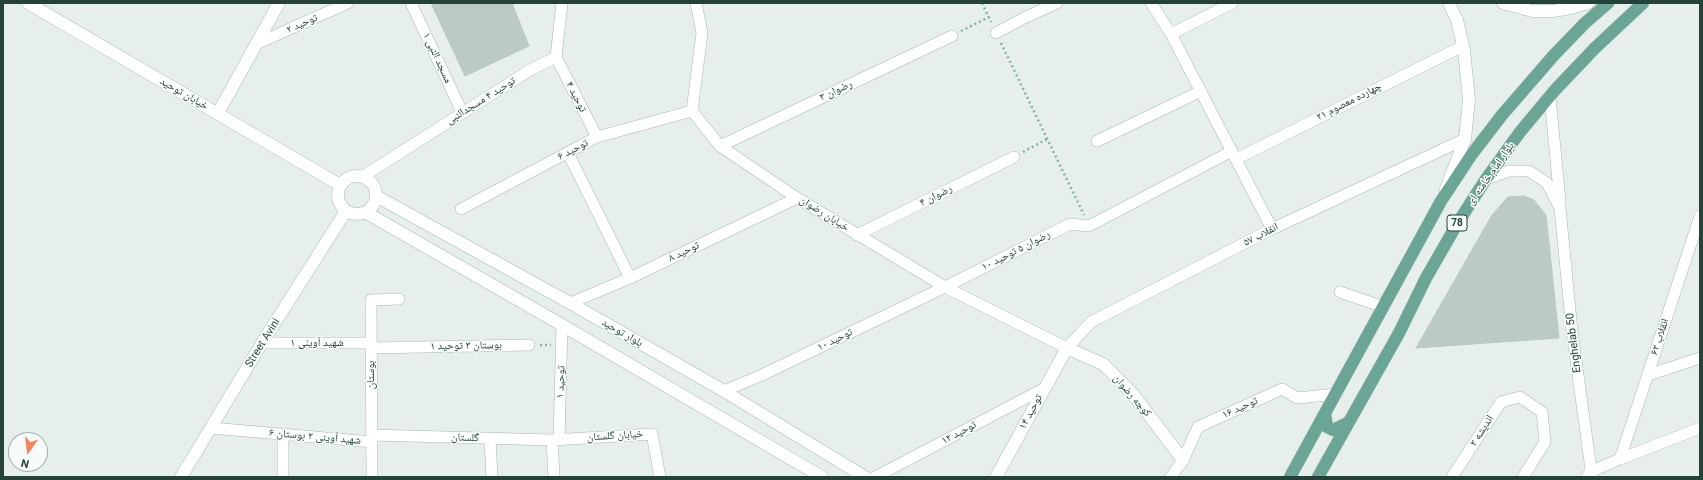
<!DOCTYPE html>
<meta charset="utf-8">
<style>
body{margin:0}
#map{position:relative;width:1703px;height:480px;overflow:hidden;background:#e6efeb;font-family:Roboto,sans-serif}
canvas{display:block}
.frame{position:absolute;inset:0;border:4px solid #24423a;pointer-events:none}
.north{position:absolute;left:8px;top:432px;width:40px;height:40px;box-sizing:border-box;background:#f7fbf9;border:1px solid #a3b1ad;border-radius:50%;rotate:194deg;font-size:11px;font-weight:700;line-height:16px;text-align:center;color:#24423a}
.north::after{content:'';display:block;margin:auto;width:14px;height:18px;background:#f4845f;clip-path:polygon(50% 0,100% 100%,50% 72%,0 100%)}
</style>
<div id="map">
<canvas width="1703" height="480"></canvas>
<div class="frame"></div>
<div class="north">N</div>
</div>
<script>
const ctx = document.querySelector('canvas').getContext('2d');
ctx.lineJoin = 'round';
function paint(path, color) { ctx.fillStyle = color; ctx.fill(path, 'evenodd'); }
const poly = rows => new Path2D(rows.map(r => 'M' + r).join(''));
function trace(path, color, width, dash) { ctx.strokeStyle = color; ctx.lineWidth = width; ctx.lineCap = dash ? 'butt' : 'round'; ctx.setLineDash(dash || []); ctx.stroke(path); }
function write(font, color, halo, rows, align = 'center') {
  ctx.font = font + ' Roboto,"Noto Naskh Arabic",sans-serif'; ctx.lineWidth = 3; ctx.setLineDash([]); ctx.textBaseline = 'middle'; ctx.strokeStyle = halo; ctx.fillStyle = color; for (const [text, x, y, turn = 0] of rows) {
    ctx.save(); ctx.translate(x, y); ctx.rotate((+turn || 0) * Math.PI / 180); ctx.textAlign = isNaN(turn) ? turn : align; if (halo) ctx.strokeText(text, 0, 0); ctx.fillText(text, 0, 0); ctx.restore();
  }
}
const building = poly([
 [431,3,512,3,529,46,465,76,431,3],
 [1524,196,1534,200,1546,215,1559,338,1416,348,1492,215,1508,197,1524,196]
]);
const path = poly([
 [982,3,991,22],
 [961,31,989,17],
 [1001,43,1084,215],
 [1023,152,1047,139],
 [540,345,551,345]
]);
const street = poly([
 [411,3,462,112],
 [696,3,702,33,692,111,720,146,797,198,945,287,1067,348,1091,322,1272,229,1465,139],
 [1151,3,1171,34,1272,229],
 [996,33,1024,18,1057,3],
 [1171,34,1232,3],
 [256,44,348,3],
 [556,57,597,137],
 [1550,97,1560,201],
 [1097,141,1201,91],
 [720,146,952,36],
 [568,153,630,278],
 [1236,159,1463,46],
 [362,177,530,70,556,57,562,3],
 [1486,179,1509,171,1529,171,1547,183,1560,208,1572,331,1592,477],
 [461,209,597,137,692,111],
 [857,235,1014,157],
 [1340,292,1384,307],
 [570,303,630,278,797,198],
 [262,343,371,343],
 [371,348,529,345],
 [1648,375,1700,358],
 [724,391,762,375,945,287,1070,224,1089,226,1232,151],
 [211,428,372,442],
 [372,435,552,440,652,434,660,477],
 [490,439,492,477],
 [552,440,554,477],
 [559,440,562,325],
 [1620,459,1700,216],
 [283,477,283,434],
 [372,477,371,300,399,299],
 [875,477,1043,389],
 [1171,477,1183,460,1198,427,1282,389,1297,398,1337,394],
 [1452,477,1501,402,1520,397,1542,412,1545,442,1523,477],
 [1587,477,1590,472,1620,459,1700,428]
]);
const secondary = poly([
 [28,3,340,185],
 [1503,3,1532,11,1553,11,1571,8,1588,3],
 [218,113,279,3],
 '338 195a19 19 0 1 1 38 0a19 19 0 1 1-38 0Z',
 [1446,189,1465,139,1469,99,1464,50,1457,20,1449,3],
 [376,196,570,303,724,391,865,477],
 [365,212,562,325,822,477],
 [181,477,262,343,346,211],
 [996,477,1067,348,1103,364,1132,393,1183,460]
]);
const primary = poly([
 [1325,414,1327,427,1333,430,1349,422],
 [1290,477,1441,201,1472,154,1502,115,1554,55,1585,23,1608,3],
 [1318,477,1399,333,1426,278,1457,224,1486,179,1520,132,1555,90,1595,48,1643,3]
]);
const shields = [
 [1457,223,20]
];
const shieldNames = [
 ["78",1457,223]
];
const streetNames = [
 ["توحید ۲",302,24,-24],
 ["مسجد النبی ۱",437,58,65],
 ["رضوان ۳",836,91,-25],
 ["خیابان توحید",184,94,30],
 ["توحید ۴",576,97,63],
 ["توحید ۴ مسجدالنبی",481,101,-32],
 ["چهارده معصوم ۲۱",1349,102,-27],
 ["توحید ۶",573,150,-28],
 ["بلوار امام خامنه ای",1491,174,-55],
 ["رضوان ۴",936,196,-27],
 ["خیابان رضوان",824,214,32],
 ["انقلاب ۵۷",1261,235,-27],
 ["رضوان ۵ توحید ۱۰",1016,251,-27],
 ["توحید ۸",684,252,-26],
 ["بلوار توحید",622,333,30],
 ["انقلاب ۶۲",1660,337,-72],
 ["توحید ۱۰",835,340,-26],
 ["Street Avini",263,343,-58],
 ["شهید آوینی ۱",317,343],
 ["Enghelab 50",1574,343,-97],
 ["بوستان ۳ توحید ۱",466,346,-1],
 ["بوستان",371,375,-90],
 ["توحید ۱",561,382,-88],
 ["کوچه رضوان",1132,396,49],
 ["توحید ۱۶",1240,408,-24],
 ["توحید ۱۴",1031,412,-62],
 ["اندیشه ۲",1482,431,-57],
 ["توحید ۱۲",959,433,-28],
 ["خیابان گلستان",615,436,-4],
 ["شهید آوینی ۲ بوستان ۶",315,437,5],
 ["گلستان",465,438,2]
];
paint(building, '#bbcac4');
trace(building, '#b8c9c2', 1);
trace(street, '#a8b8b2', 12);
trace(secondary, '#a4bbb3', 13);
trace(primary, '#c2cac8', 13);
trace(path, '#86b3a5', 2.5, [2, 3]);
trace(street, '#fff', 11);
trace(secondary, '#fff', 12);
trace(primary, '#6aa596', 12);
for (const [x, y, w] of shields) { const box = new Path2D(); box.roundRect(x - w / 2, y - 8, w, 16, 3); ctx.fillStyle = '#f7fbf9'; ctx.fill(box); trace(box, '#24423a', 1); }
write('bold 10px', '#24423a', null, shieldNames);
write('11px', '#24423a', '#f7fbf9', streetNames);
</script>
